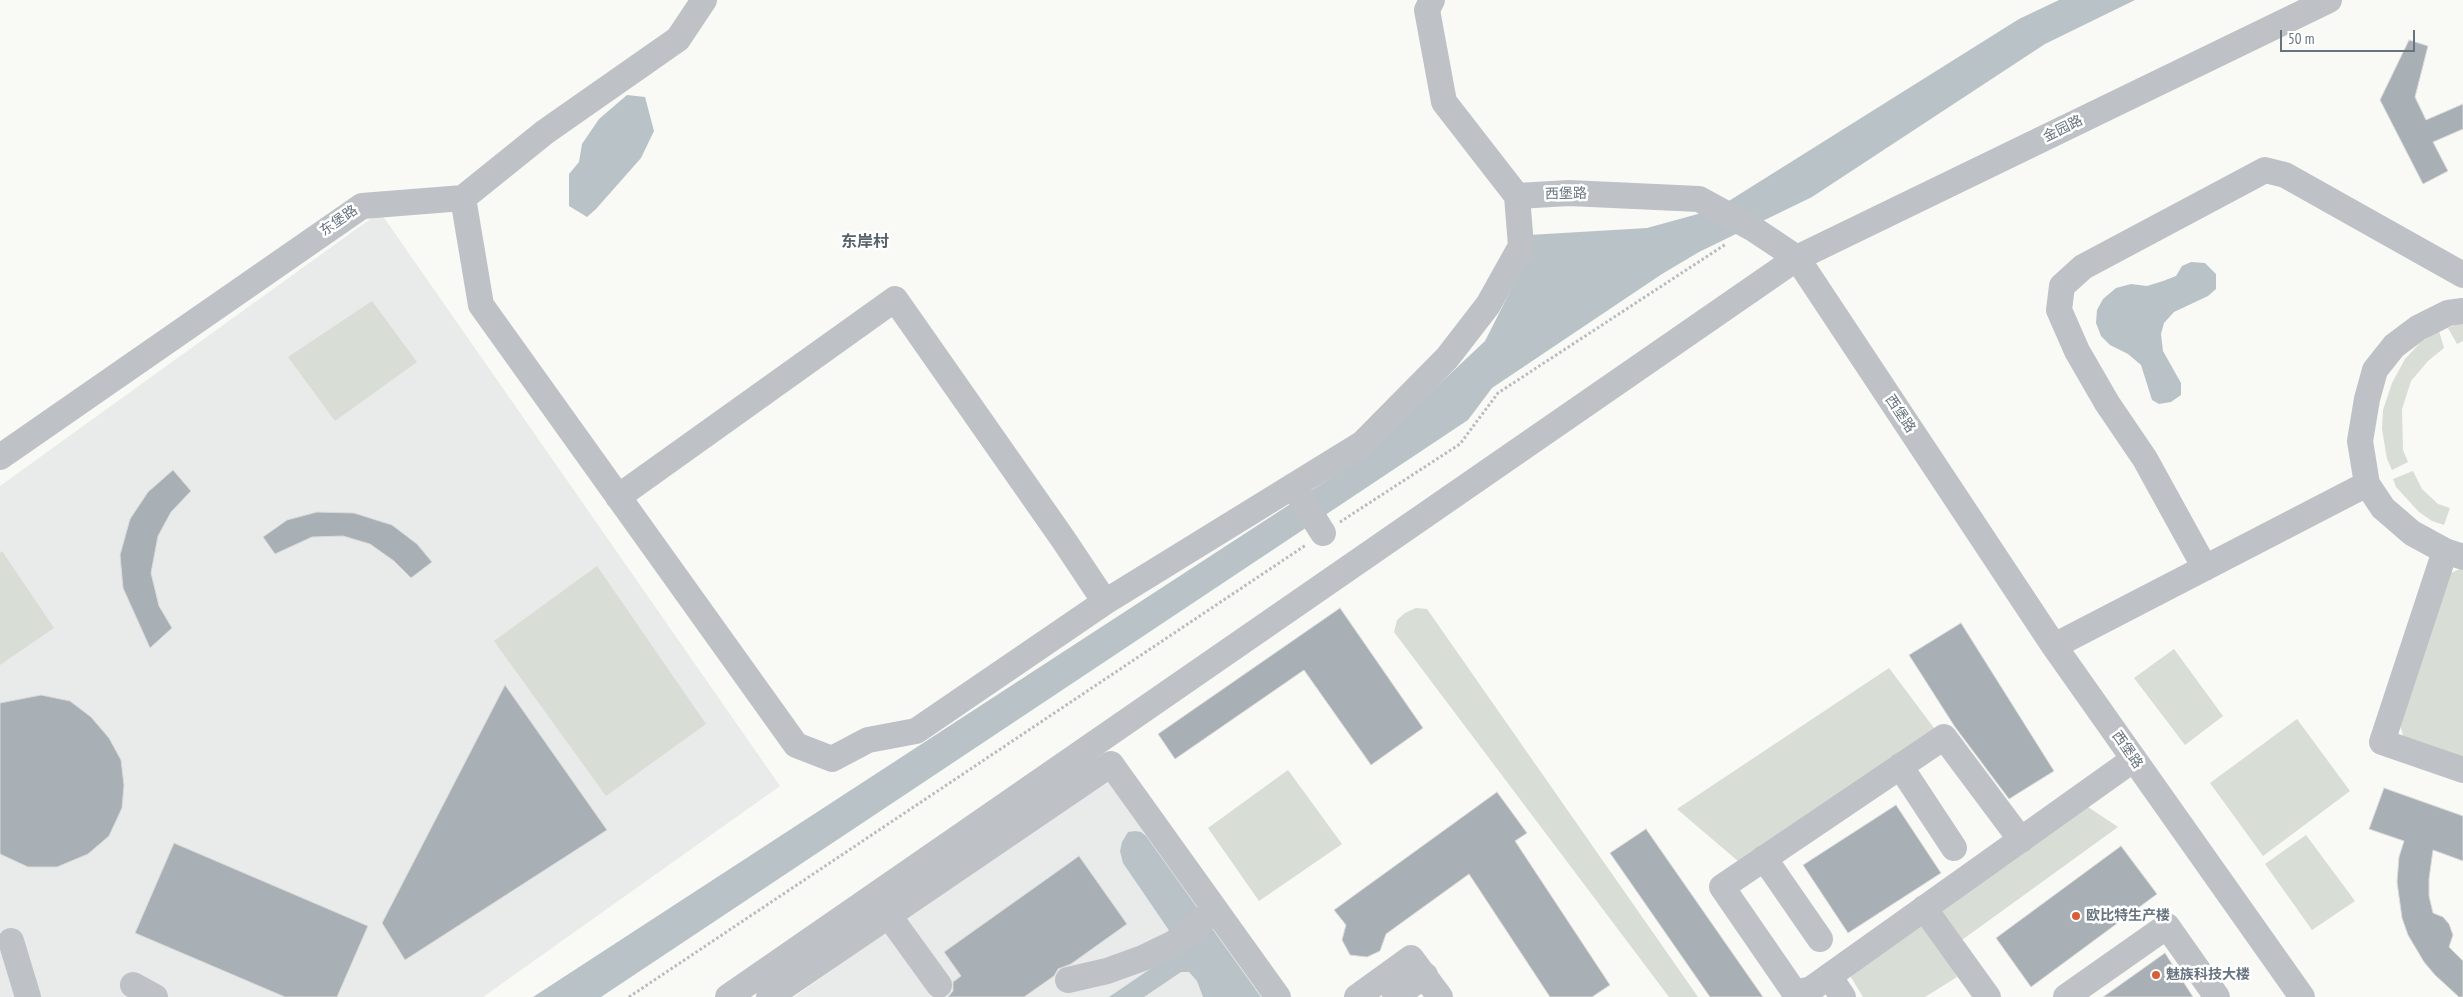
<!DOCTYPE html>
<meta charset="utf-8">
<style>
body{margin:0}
#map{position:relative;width:2463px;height:997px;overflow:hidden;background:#f9f9f6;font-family:"PT Sans Narrow",sans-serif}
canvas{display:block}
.scale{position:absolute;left:2280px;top:30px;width:135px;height:22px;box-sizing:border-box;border:2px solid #66747f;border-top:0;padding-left:6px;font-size:15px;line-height:18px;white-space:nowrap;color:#66747f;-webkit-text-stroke:4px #fff;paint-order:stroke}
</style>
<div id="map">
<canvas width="2463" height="997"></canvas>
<div class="scale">50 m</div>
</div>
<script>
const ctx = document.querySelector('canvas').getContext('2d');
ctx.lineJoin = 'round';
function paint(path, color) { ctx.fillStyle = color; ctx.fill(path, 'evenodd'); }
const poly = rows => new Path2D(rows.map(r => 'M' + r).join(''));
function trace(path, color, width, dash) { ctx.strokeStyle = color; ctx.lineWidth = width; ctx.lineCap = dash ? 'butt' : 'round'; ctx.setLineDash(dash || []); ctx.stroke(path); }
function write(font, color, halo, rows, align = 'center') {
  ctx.font = font + ' "PT Sans Narrow","Noto Sans SC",sans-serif'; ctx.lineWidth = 5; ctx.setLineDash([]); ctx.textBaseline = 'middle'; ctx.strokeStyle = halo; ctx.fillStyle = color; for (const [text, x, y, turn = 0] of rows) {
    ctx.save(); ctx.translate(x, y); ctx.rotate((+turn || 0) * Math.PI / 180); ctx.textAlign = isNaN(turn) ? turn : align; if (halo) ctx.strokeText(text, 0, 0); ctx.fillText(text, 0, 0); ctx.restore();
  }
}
const built = poly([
 [380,212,780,786,483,997,0,997,0,486],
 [1106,776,1265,997,794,997]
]);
const green = poly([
 [372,301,417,362,335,421,288,357],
 [2463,322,2463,341,2457,344,2448,328],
 [2439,331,2444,348,2428,361,2411,381,2402,409,2403,450,2408,462,2392,470,2387,459,2382,429,2383,410,2392,383,2405,359,2421,342],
 [2413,471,2422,489,2438,504,2450,508,2444,525,2432,521,2419,512,2396,487,2393,479],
 [2,551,54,628,0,665,0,553],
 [597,566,706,724,606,796,494,641],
 [2460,569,2463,570,2463,759,2404,739,2398,718,2446,575],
 [1416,608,1427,609,1698,997,1669,997,1394,632,1397,620,1405,613],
 [2174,649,2223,716,2185,745,2134,678],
 [1889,668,1937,732,1746,868,1677,809],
 [2297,719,2350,791,2263,856,2210,783],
 [1288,770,1342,844,1259,901,1208,828],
 [2085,805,2118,827,1944,953,1957,977,1925,997,1863,997,1849,974],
 [2306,835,2355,901,2312,930,2265,864]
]);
const water = poly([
 [2059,0,2135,0,2045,44,1812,197,1699,252,1662,274,1492,388,1468,420,601,997,533,997,1361,458,1485,341,1519,274,1529,235,1647,228,1716,209,2019,19],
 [627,95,645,97,654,131,641,158,596,209,587,217,569,206,569,174,579,162,582,144,599,119],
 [2191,262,2205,263,2216,274,2216,289,2208,296,2174,312,2164,323,2161,334,2163,351,2181,383,2181,395,2171,402,2159,404,2152,400,2141,365,2128,354,2110,345,2101,336,2096,323,2097,310,2103,299,2116,288,2131,284,2147,286,2163,281,2176,276,2182,266],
 [1135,831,1141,832,1146,836,1261,997,1203,997,1197,981,1189,972,1181,972,1144,997,1109,997,1181,948,1123,863,1120,851,1122,842,1128,832]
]);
const building = poly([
 [2409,40,2428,46,2415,97,2426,120,2463,104,2463,129,2433,142,2448,171,2423,184,2380,100,2409,40],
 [173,470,191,491,171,512,158,536,151,573,159,606,172,628,150,648,123,588,120,555,130,519,148,492,173,470],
 [317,512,354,513,392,525,417,544,432,562,411,578,394,561,370,544,343,536,312,537,275,554,263,537,287,520,317,512],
 [1340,608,1423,728,1371,765,1304,670,1175,759,1158,734,1340,608],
 [1961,623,2054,771,2009,799,1955,727,1909,655,1961,623],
 [505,685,607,830,405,960,382,923,505,685],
 [41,695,70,701,91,717,109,738,121,760,124,785,122,808,109,836,88,854,57,867,28,867,0,854,0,703,41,695],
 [2384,788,2463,816,2463,861,2433,850,2429,879,2429,896,2433,913,2443,917,2449,924,2453,935,2449,947,2463,961,2463,997,2459,997,2435,975,2424,962,2408,935,2402,918,2397,882,2399,857,2404,841,2369,829,2384,788],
 [1497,792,1527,833,1515,841,1610,985,1592,997,1550,997,1469,874,1386,934,1380,951,1367,957,1350,955,1342,940,1346,925,1334,910,1497,792],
 [1896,805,1941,873,1848,933,1803,865,1896,805],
 [1646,829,1763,997,1710,997,1610,853,1646,829],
 [174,843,368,926,337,997,285,997,135,933,174,843],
 [2121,846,2157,894,2031,987,1996,938,2121,846],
 [1079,856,1127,924,1071,964,1058,969,1054,976,1024,997,948,997,953,991,953,982,961,976,944,952,1079,856],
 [2165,953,2193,997,2103,997,2165,953]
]);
const path = poly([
 [1340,522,1460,444,1498,393,1726,244],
 [629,997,1306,545]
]);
const minor = poly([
 [1432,0,1427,10,1444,102,1517,196,1569,193,1699,199,1752,228,1797,258,2054,646,2302,997],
 [463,198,481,305,796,745,832,759,868,740,916,731,1105,602,1363,443,1447,358,1488,305,1521,246,1517,196],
 [2463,311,2448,313,2418,328,2394,346,2375,370,2367,399,2360,441,2367,484,2383,508,2412,533,2445,551,2463,557],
 [0,457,362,206,463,198,545,132,678,39,704,0],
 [1293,486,1323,533],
 [618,497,895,299,1063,539,1105,602],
 [2445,551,2382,742,2463,770],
 [2205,568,2145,459,2107,403,2077,351,2059,310,2062,286,2083,267,2265,170,2285,175,2463,275],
 [2054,646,2367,484],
 [1900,766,1954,848],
 [2021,840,1944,737,1722,887,1795,993,1811,989,2134,759],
 [1764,858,1820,939],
 [1924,908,1988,997],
 [889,916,939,985],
 [11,941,28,997],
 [1829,976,1843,997],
 [1068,980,1107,971,1143,958,1174,943,1215,910],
 [133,985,155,997],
 [728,997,1797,258,2329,0],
 [769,997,1111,764,1278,997],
 [1357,997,1411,958,1440,997],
 [1395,997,1425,975],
 [2066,997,2167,926,2217,997]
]);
const markers = [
 [2076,916,5,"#d85e37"],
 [2156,975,5,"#d85e37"]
];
const streetNames = [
 ["金园路",2063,129,-26],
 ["西堡路",1566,194,-1],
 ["东堡路",339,221,-35],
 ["西堡路",1900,414,56],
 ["西堡路",2127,750,55]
];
const poiNames = [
 ["欧比特生产楼",2086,916],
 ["魅族科技大楼",2166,975]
];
const quarterNames = [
 ["东岸村",865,242]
];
paint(built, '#e9ebea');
paint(green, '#d8ddd6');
paint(water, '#b9c3c7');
paint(building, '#a8afb5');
trace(building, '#dadad9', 1);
trace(path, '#b9bcbf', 3, [2.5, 2.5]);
trace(minor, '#bec2c6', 26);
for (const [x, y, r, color] of markers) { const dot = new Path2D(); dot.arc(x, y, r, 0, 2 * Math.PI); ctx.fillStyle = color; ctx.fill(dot); trace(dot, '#fff', 2); }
write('14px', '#66747f', '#fff', streetNames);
write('bold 14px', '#66747f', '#fff', poiNames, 'left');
write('bold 16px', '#57626b', '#fff', quarterNames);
</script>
